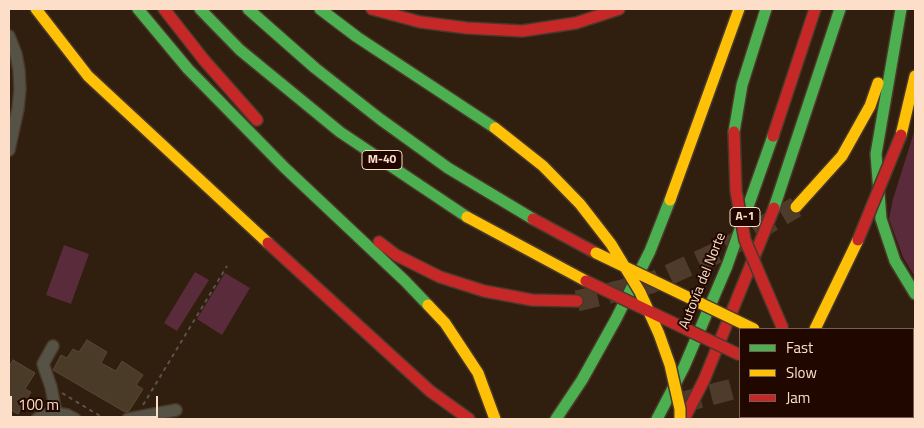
<!DOCTYPE html>
<meta charset="utf-8">
<style>
body{margin:0}
#map{position:relative;width:924px;height:428px;overflow:hidden;background:#301e0e;font-family:"Titillium Web",sans-serif}
canvas{display:block}
.frame{position:absolute;inset:0;border:10px solid #fddfc9;pointer-events:none}
.legend{position:absolute;left:739px;top:328px;width:175px;height:90px;box-sizing:border-box;background:#200800;border:1px solid #785e50;margin:0;padding:6px 9px;list-style:none;font-size:15px;color:#fddfc9}
.legend li{display:flex;align-items:center;gap:10px;height:25px}
.legend b{width:25px;border:1px solid #785e50}
.scale{position:absolute;left:10px;top:396px;width:148px;height:22px;box-sizing:border-box;border:2px solid #fddfc9;border-top:0;padding-left:6px;font-size:15px;line-height:18px;white-space:nowrap;color:#fddfc9;-webkit-text-stroke:4px #200800;paint-order:stroke}
</style>
<div id="map">
<canvas width="924" height="428"></canvas>
<div class="frame"></div>
<ul class="legend">
<li><b style="height:6px;background:#4caf50"></b>Fast</li>
<li><b style="height:6px;background:#ffc107"></b>Slow</li>
<li><b style="height:6px;background:#c62828"></b>Jam</li>
</ul>
<div class="scale">100 m</div>
</div>
<script>
const ctx = document.querySelector('canvas').getContext('2d');
ctx.lineJoin = 'round';
function paint(path, color) { ctx.fillStyle = color; ctx.fill(path, 'evenodd'); }
const poly = rows => new Path2D(rows.map(r => 'M' + r).join(''));
function trace(path, color, width, dash) { ctx.strokeStyle = color; ctx.lineWidth = width; ctx.lineCap = dash ? 'butt' : 'round'; ctx.setLineDash(dash || []); ctx.stroke(path); }
function write(font, color, halo, rows, align = 'center') {
  ctx.font = font + ' "Titillium Web",sans-serif'; ctx.lineWidth = 4; ctx.setLineDash([]); ctx.textBaseline = 'middle'; ctx.strokeStyle = halo; ctx.fillStyle = color; for (const [text, x, y, turn = 0] of rows) {
    ctx.save(); ctx.translate(x, y); ctx.rotate((+turn || 0) * Math.PI / 180); ctx.textAlign = isNaN(turn) ? turn : align; if (halo) ctx.strokeText(text, 0, 0); ctx.fillText(text, 0, 0); ctx.restore();
  }
}
const green = poly([
 [915,129,915,277,903,257,889,219,893,199],
 [64,245,89,254,71,304,46,295],
 [195,272,209,280,177,331,164,323],
 [225,273,250,288,222,335,197,319]
]);
const building = poly([
 [87,340,107,352,101,363,116,371,122,361,143,375,136,385,143,389,129,411,125,412,53,370,61,355,67,358,73,349,79,352,87,340],
 [13,360,35,373,25,389,31,392,18,414,9,409,9,367,13,360]
]);
const highwayTunnel = poly([
 [577,301,651,283,723,250,796,207],
 [680,403,740,387]
]);
const path = poly([
 [62,393,105,419],
 [143,405,227,266]
]);
const street = poly([
 [9,36,16,54,19,70,20,89,18,109,9,150],
 [53,346,43,364,51,387,56,413],
 [37,419,45,415,56,413,67,415,75,419],
 [128,419,176,410]
]);
const fast = poly([
 [138,9,188,69,285,168,405,281,428,305],
 [200,9,240,50,340,132,467,217],
 [248,9,315,68,380,119,448,168,533,219],
 [320,9,357,37,495,128],
 [901,9,876,154,881,219,895,261,915,294],
 [734,132,742,85,766,9],
 [774,208,840,9],
 [913,412,915,413],
 [831,417,833,419],
 [556,419,582,380,616,319,650,251,670,200],
 [657,419,684,367,727,266,773,136],
 [772,419,773,417]
]);
const slow = poly([
 [36,9,88,76,268,243],
 [901,135,915,76],
 [670,200,739,9],
 [796,207,842,156,870,106,878,83],
 [467,217,586,281],
 [428,305,445,323,478,373,495,419],
 [815,329,858,240],
 [861,417,866,419]
]);
const jam = poly([
 [164,9,204,60,257,120],
 [372,9,420,22,467,28,522,31,576,23,619,9],
 [773,136,815,9],
 [533,219,596,253],
 [379,242,396,255,440,277,484,291,532,300,577,301],
 [268,243,430,391,469,419],
 [913,366,915,366],
 [684,419,704,380,774,208]
]);
const slowBridge = poly([
 [495,128,543,166,580,204,611,244,640,292,659,334,670,365,680,409,680,419],
 [596,253,754,329]
]);
const jamBridge = poly([
 [734,132,736,191,745,240,783,329],
 [858,240,901,135],
 [586,281,740,355]
]);
const shields = [
 [382,160,40],
 [745,217,30]
];
const shieldNames = [
 ["M-40",382,160],
 ["A-1",745,217]
];
const streetNames = [
 ["Autovía del Norte",703,281,-68]
];
paint(green, '#5a2b3a');
paint(building, '#4a3a28');
trace(building, '#594832', 1);
trace(highwayTunnel, '#4f3b2a', 21, [21, 11]);
trace(street, '#4a392b', 14);
trace(fast, '#4a392b', 14);
trace(slow, '#4a392b', 14);
trace(jam, '#4a392b', 14);
trace(path, '#5b5449', 2, [4, 4]);
trace(street, '#565346', 11);
trace(fast, '#4caf50', 11);
trace(slow, '#ffc107', 11);
trace(jam, '#c62828', 11);
trace(slowBridge, '#4a392b', 14, []);
trace(jamBridge, '#4a392b', 14, []);
trace(slowBridge, '#ffc107', 11);
trace(jamBridge, '#c62828', 11);
for (const [x, y, w] of shields) { const box = new Path2D(); box.roundRect(x - w / 2, y - 9.5, w, 19, 4); ctx.fillStyle = '#200800'; ctx.fill(box); trace(box, '#fddfc9', 1); }
write('bold 12px', '#fddfc9', null, shieldNames);
write('14px', '#fddfc9', '#200800', streetNames);
</script>
